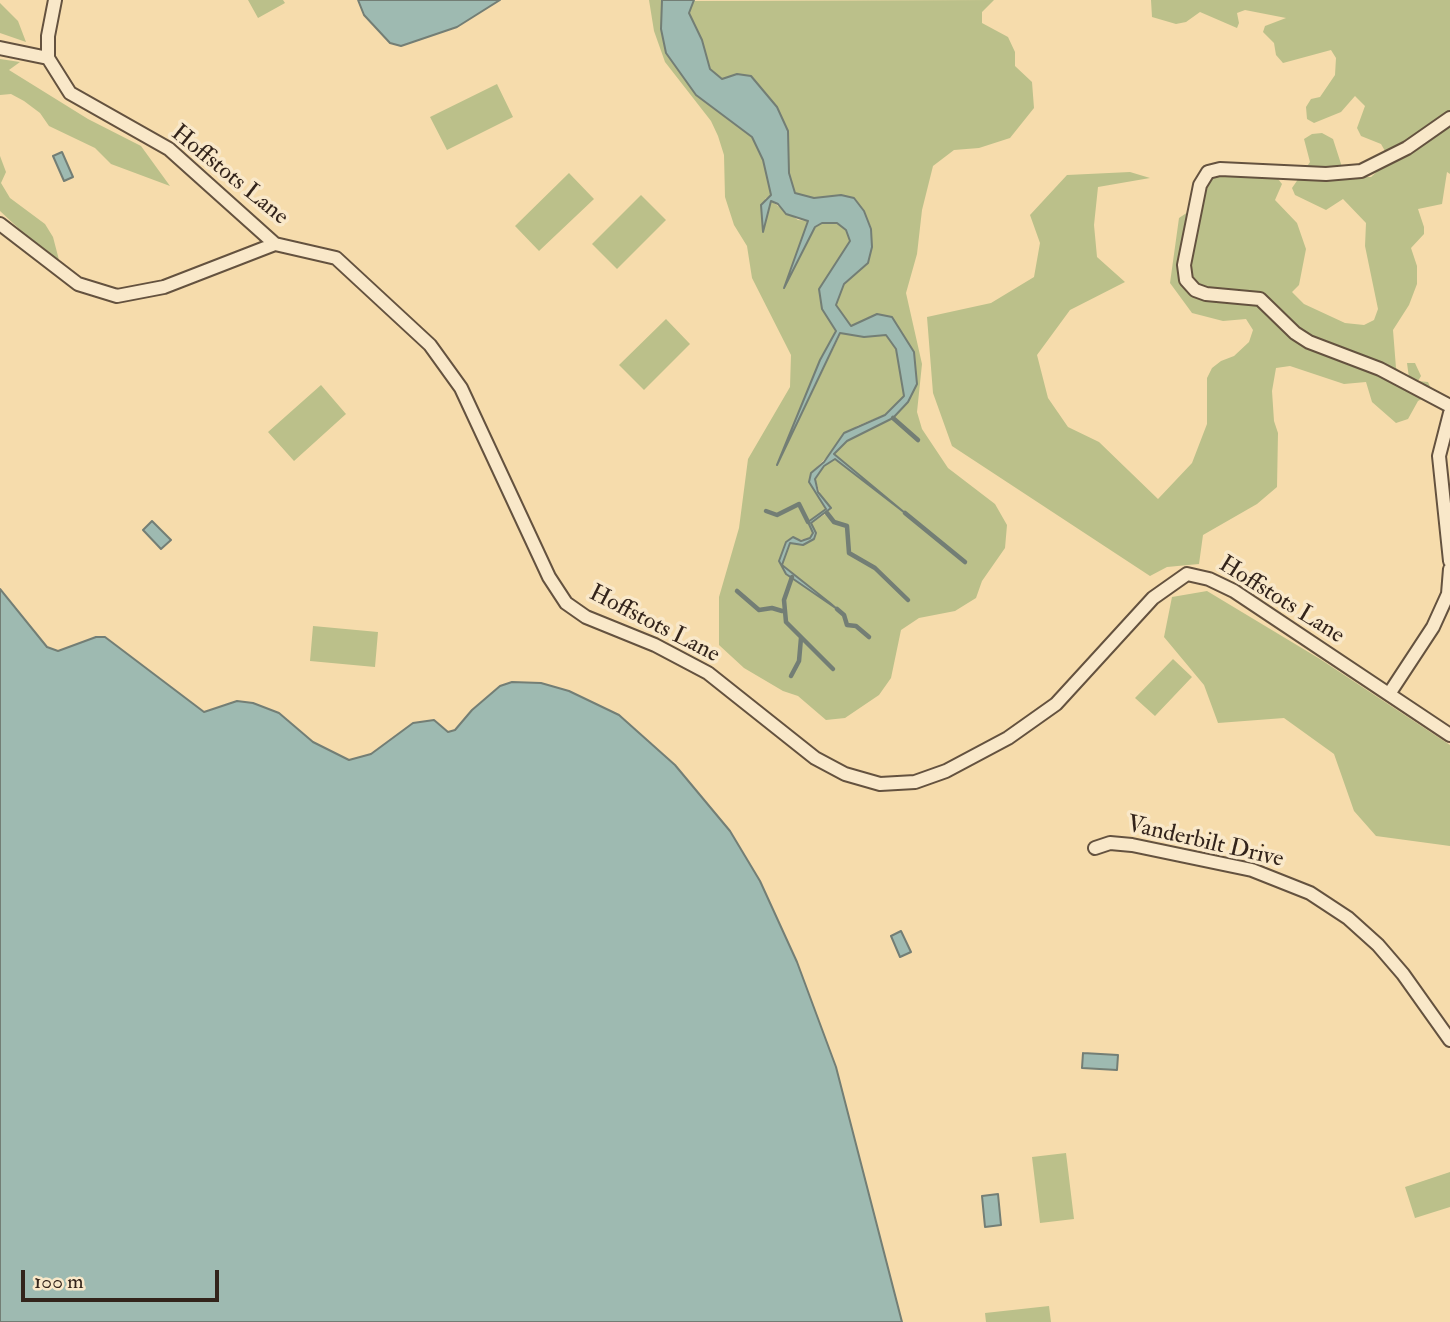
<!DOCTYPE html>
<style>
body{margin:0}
#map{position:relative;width:1450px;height:1322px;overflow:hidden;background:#f6dcac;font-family:"IM FELL Double Pica",serif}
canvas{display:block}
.scale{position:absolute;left:21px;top:1270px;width:198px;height:32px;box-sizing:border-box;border:4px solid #33241b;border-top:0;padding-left:9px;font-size:21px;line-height:24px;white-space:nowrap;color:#33241b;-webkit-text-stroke:5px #f9e8c9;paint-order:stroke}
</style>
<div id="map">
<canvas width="1450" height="1322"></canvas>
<div class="scale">100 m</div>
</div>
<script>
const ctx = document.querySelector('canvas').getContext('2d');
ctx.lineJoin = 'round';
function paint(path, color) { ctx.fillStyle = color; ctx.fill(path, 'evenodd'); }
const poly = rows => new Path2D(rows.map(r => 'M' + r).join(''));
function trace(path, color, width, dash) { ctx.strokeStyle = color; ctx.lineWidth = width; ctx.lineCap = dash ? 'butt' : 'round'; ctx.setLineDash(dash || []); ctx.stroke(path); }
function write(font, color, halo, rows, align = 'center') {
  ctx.font = font + ' "IM FELL Double Pica",serif'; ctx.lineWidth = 7; ctx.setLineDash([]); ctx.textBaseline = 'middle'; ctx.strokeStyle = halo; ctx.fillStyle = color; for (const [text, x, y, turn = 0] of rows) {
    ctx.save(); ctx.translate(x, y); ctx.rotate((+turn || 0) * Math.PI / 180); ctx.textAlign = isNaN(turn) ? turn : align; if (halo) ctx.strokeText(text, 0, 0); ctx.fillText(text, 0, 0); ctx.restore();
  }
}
const green = poly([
 [248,0,283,0,285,3,258,18],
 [649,0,662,0,661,29,696,95,752,137,763,160,771,195,765,199,766,214,771,201,798,220,809,221,787,280,815,227,822,223,837,223,846,230,850,242,834,266,822,309,836,331,820,360,792,434,841,333,864,337,886,335,896,349,904,396,884,415,857,426,816,468,809,482,826,509,808,522,813,533,810,538,786,542,779,561,786,574,823,597,782,566,790,543,803,545,816,533,811,523,827,513,815,479,824,466,835,459,877,492,834,454,847,441,893,418,908,402,917,384,914,352,892,317,877,314,851,326,841,316,836,305,837,296,844,284,868,263,841,195,814,198,795,193,789,173,788,131,777,107,751,76,737,74,722,79,710,69,702,40,689,13,693,1,994,0,982,12,982,23,1008,37,1015,52,1015,66,1032,82,1034,108,1010,138,979,148,954,150,933,166,922,210,917,254,906,293,922,364,917,412,922,429,948,468,995,504,1007,525,1005,548,982,581,976,598,955,611,919,618,901,630,891,678,879,695,845,718,826,720,798,696,783,691,744,668,719,645,719,597,739,528,748,459,790,387,791,355,752,278,747,246,734,225,725,197,724,155,718,136,711,121,665,62,654,31],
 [1151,0,1450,0,1450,174,1447,172,1442,204,1418,209,1424,227,1424,234,1411,248,1417,266,1417,284,1409,305,1393,330,1396,368,1409,378,1407,363,1415,363,1421,376,1418,381,1428,382,1433,393,1418,401,1408,419,1396,423,1372,402,1366,382,1344,384,1290,366,1276,368,1272,391,1274,421,1278,433,1277,487,1257,504,1203,535,1199,564,1167,567,1150,576,952,446,933,393,927,317,991,303,1034,277,1040,243,1030,215,1067,175,1130,172,1150,178,1098,187,1094,225,1097,257,1125,282,1070,310,1037,355,1048,398,1068,427,1099,442,1158,499,1192,463,1207,424,1207,378,1212,368,1221,361,1234,356,1249,342,1253,330,1246,319,1223,321,1192,313,1170,283,1179,218,1200,204,1207,183,1215,176,1229,174,1278,179,1282,184,1275,200,1297,223,1306,249,1299,285,1292,292,1304,304,1345,323,1364,325,1374,320,1378,309,1365,246,1366,223,1343,199,1326,210,1295,195,1292,188,1310,162,1304,139,1312,134,1322,133,1333,139,1342,167,1351,177,1371,177,1381,168,1385,151,1381,144,1361,136,1357,128,1365,106,1355,96,1341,112,1314,123,1307,119,1306,107,1311,99,1320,97,1335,75,1336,58,1331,50,1283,63,1276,55,1274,43,1263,32,1265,26,1286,18,1245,10,1237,13,1239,23,1237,28,1200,12,1186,22,1176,24,1152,17],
 [0,3,18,21,26,42,0,33],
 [0,59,20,62,9,70,88,119,141,146,170,186,111,164,95,148,49,126,40,113,24,101,11,94,0,95],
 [497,84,513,117,447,150,430,117],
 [0,156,6,172,1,183,10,198,45,224,53,237,59,260,30,239,0,211],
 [569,173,594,199,539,251,515,226],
 [641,195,666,220,617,269,592,244],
 [666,319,690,344,644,390,619,365],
 [321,385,346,414,294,461,268,432],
 [1207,591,1320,659,1450,745,1450,846,1376,836,1354,811,1334,754,1284,718,1218,723,1204,685,1164,637,1172,597],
 [313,626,378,632,375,667,310,661],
 [1173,659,1192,677,1155,716,1135,698],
 [1066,1153,1074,1219,1040,1223,1032,1157],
 [1450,1172,1450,1207,1415,1218,1405,1187],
 [1049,1306,1051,1322,986,1322,985,1313]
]);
const water = poly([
 [358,0,500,0,457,27,401,46,390,43,364,15,358,0],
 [662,0,694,0,689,13,702,40,710,69,722,79,737,74,751,76,777,107,788,131,789,173,795,193,814,198,841,195,854,198,864,211,871,229,872,247,868,263,844,284,836,305,851,326,877,314,892,317,914,352,917,384,908,402,893,418,847,441,834,454,905,513,835,459,824,466,815,479,818,492,831,508,811,523,816,533,814,539,803,545,790,543,782,565,830,603,837,609,786,574,779,561,786,542,793,537,801,541,810,538,813,533,808,522,826,509,809,482,811,473,824,462,844,433,885,415,904,396,896,349,886,335,864,337,840,333,777,465,820,360,836,331,822,309,819,289,850,241,846,230,837,223,822,223,815,227,784,288,808,221,786,214,778,204,771,201,763,232,761,205,771,195,763,160,752,137,696,95,666,53,661,29,662,0],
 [62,152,73,177,64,181,53,156,62,152],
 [152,521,171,540,161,549,143,530,152,521],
 [0,589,47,647,58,651,96,637,105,637,204,712,237,701,253,703,279,713,313,742,349,760,371,754,413,723,434,720,448,732,455,730,472,710,500,686,512,682,541,683,569,691,619,715,675,765,730,831,760,881,797,962,836,1067,902,1322,0,1322,0,589],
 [901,931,911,952,900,957,891,936,901,931],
 [1083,1053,1118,1055,1117,1070,1082,1068,1083,1053],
 [998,1194,1001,1225,985,1227,982,1196,998,1194]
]);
const stream = poly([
 [893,418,918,440],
 [766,511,777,515,799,504,808,522],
 [827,513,834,522,847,526,849,553,875,568,908,600],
 [905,513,965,562],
 [792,577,784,600,786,622,833,669],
 [737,591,759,610,772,608,782,611],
 [837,609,844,615,847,625,856,626,869,637],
 [791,676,799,661,801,638]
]);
const minor = poly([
 [55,0,48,36,48,58,70,93,169,149,275,244,336,258,430,345,461,388,549,577,566,603,586,617,655,645,708,673,815,758,845,774,880,784,915,782,946,771,1008,738,1056,704,1153,598,1187,574,1209,579,1234,591,1450,735],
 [0,48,48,58],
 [1450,118,1407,148,1361,171,1326,174,1220,169,1208,172,1200,185,1184,265,1186,280,1195,290,1206,294,1260,299,1295,333,1309,342,1380,369,1450,406],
 [0,224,78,284,117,296,164,287,275,244],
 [1450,413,1439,456,1450,561],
 [1389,694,1433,627,1448,594,1450,569],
 [1095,848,1110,843,1132,845,1252,870,1310,893,1348,918,1378,945,1403,974,1450,1040]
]);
const streetNames = [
 ["Hoffstots Lane",229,176,39],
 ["Hoffstots Lane",1281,601,32],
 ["Hoffstots Lane",654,625,27],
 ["Vanderbilt Drive",1205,843,13]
];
paint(green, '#bbc08a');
paint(water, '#9ebab1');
trace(water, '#737e75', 2);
trace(stream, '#737e75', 4.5);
trace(minor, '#64523f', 16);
trace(minor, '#f9e8c9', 12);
write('24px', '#33241b', '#f9e8c9', streetNames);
</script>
